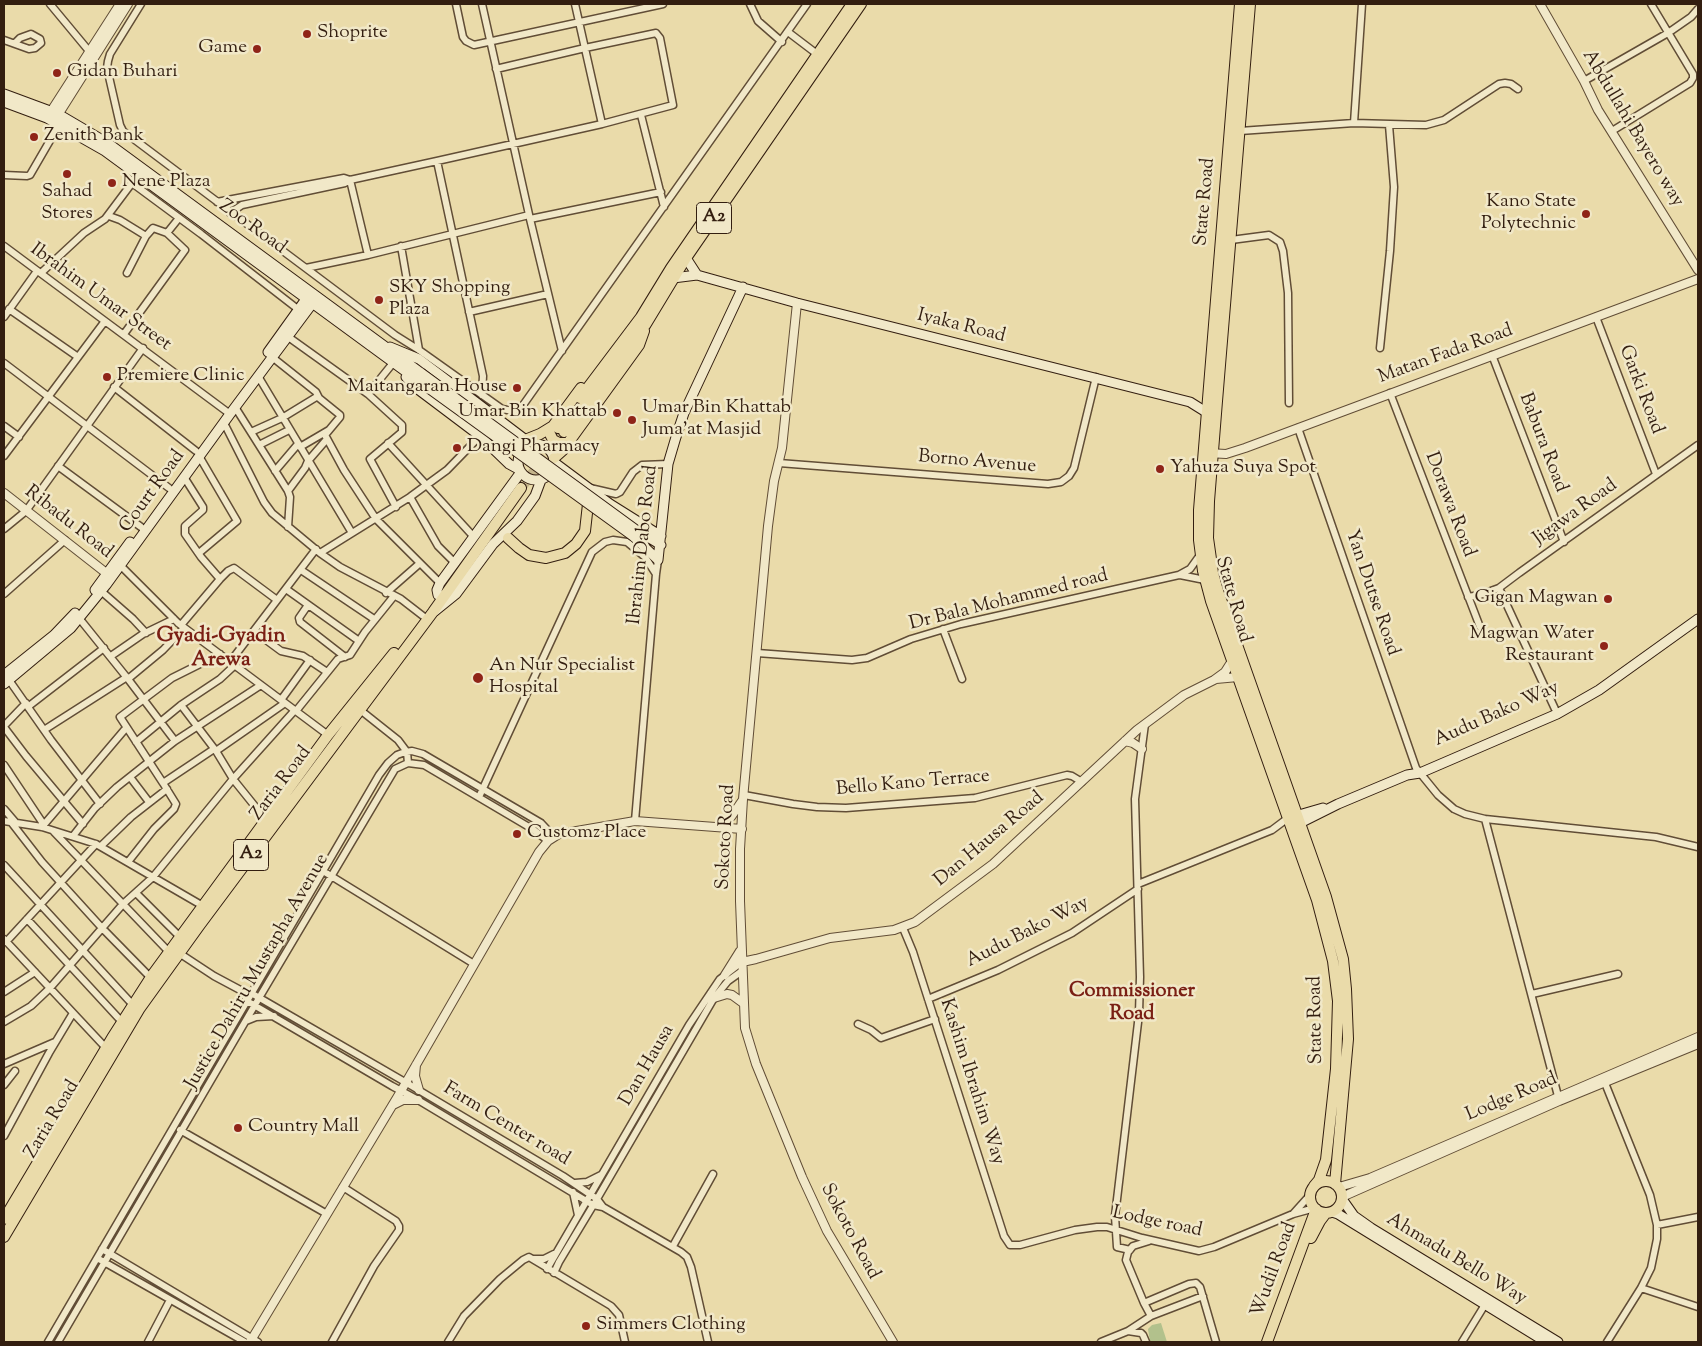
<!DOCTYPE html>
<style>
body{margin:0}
#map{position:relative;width:1702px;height:1346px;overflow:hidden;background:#eadbaa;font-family:"Sorts Mill Goudy",serif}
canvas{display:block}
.frame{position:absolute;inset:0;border:5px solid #331e10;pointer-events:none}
</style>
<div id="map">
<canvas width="1702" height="1346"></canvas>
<div class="frame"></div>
</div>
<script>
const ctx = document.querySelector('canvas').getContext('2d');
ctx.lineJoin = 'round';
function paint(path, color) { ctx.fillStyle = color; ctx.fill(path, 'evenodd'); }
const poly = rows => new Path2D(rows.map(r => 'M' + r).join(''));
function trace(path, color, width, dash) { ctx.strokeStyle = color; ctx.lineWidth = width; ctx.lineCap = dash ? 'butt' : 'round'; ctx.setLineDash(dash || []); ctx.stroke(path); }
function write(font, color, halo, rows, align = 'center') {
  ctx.font = font + ' "Sorts Mill Goudy",serif'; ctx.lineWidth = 5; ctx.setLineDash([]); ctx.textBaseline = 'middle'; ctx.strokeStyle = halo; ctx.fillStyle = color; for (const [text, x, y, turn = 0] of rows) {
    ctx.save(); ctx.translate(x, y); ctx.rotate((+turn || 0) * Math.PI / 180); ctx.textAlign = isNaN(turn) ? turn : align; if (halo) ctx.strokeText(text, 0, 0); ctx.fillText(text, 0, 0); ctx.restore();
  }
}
const green = poly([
 [1161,1323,1167,1342,1150,1342,1148,1329,1152,1325]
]);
const trunkTunnel = poly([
 [521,488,564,432]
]);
const minor = poly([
 [50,4,89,51],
 [141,4,110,54,108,61,107,68,120,125,123,131,395,335,419,350,502,409,513,411,521,408,807,4],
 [456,4,463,37,466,41,474,45,663,4],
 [482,4,530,219,562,351],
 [575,4,602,124],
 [750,4,758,21,782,42],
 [788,32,817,54],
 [4,40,29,49,35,48,41,43,40,39,31,34,20,38,15,43],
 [1584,81,1668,33,1691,17,1698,9],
 [641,115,664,207],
 [1354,123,1362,4],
 [1240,131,1354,123,1426,125,1444,120,1499,84,1505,83,1511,84,1518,89],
 [1612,131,1690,83,1693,78,1693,74,1651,4],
 [437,161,483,376,482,395],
 [4,175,27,176,30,175,59,125],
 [350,180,368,255],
 [132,183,201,234,299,310],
 [217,202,344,178,350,180,437,161,602,124,673,105,660,38,656,33,585,48,496,69],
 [230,213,242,205,345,183,350,180],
 [109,216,120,220,146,236],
 [530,219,661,192],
 [167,233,179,218],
 [1231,240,1269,235,1280,242,1283,251,1288,293,1289,403],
 [4,246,230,414],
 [401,246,419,350],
 [306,268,368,255,529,215],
 [41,273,84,233,105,219,138,175],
 [9,309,78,357],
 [469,312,548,294],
 [4,317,37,271],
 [1596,317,1656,474],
 [124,334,185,250,167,233,153,228,146,236,127,273],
 [287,336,368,394,402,425,402,432,370,459,396,507],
 [1380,348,1390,251,1394,187,1389,125],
 [1492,355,1564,542],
 [272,357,316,392,319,398,340,415,340,417,325,435,344,470,376,519,440,583],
 [4,363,169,488],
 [258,376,352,533],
 [114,387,196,451],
 [1390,393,1480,627],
 [368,394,393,363],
 [235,407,288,491,290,497,288,527],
 [224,423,264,502,272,513,320,553,340,567,401,599,423,616],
 [4,426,19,437],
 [1298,428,1416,768,1438,795,1454,809,1465,814,1485,819,1656,837,1698,847],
 [251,432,282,418,318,396],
 [388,443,473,536],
 [259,445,289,430],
 [300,447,329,430],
 [4,456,105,321],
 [779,463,1048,484,1061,482,1069,476,1074,468,1096,377],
 [58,466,141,527],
 [275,471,298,444],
 [184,477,203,507,203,510,185,526,185,534,201,557,220,579],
 [590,488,616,494,620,492,633,472,642,465,668,464],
 [288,491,305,468,308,461,327,439],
 [410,497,438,546,454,562],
 [4,529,26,511,143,348],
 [199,553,237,521,199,456],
 [320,553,410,497,447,470,480,436],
 [121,566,178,623,328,735],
 [301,570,374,619],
 [1180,575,1205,580],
 [1499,588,1555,709],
 [286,589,359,641],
 [101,591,133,619,146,633],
 [386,593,419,564],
 [4,594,65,540],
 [1468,597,1480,595,1499,588,1519,573,1698,445],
 [308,605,299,618,300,622,345,657],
 [79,618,128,679,175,741],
 [181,625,220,579,228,571,234,568,277,600],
 [943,629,962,679],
 [254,631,281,651,303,656,327,672],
 [757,653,852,660,867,658,911,639,961,624,1179,575,1190,569,1200,555],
 [111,656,143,634,174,619],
 [230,662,316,549],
 [128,679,163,650,184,628],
 [9,680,51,740,100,804],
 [281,700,310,660],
 [181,705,216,751,233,779,266,820],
 [29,706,104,648],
 [359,709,398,740,407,752,408,763],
 [296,711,338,659,350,655,365,632,394,596],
 [4,726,26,703],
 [4,727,26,756,83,824],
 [44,730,127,677],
 [136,742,181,705,220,679,235,665],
 [216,751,285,703],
 [4,765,44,825],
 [130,777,149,802],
 [163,783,214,749],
 [744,795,793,804,817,807,846,808,975,798,1067,775,1072,776,1082,782],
 [479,797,592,552,605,542,613,540,627,542,645,557,656,574],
 [4,809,16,823],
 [1485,819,1558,1096],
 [4,821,42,827,96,844,203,906],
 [635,821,656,574,658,560],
 [11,822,42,862,102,928,151,978],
 [42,827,126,728],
 [54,832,169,952],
 [73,836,95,808,117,787,175,741,261,685],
 [101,846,131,817,167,789],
 [128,862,154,829,174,809,176,804,163,783,120,717,172,678,220,654],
 [4,865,133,1005],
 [323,871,474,964],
 [1138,884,1272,830,1288,818],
 [136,893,180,937],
 [27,919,122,1022],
 [903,928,913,952,1004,1236,1010,1245,1020,1245,1075,1230,1097,1227,1107,1227,1142,1238,1199,1251,1214,1247,1293,1214,1315,1208],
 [4,939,106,1048],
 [6,942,96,844],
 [179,953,214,976,244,992],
 [4,992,35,972],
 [1532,994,1618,974],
 [928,999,998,970,1072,933,1138,889],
 [246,1021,256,1017,274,1016],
 [4,1022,31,1006,50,988,123,904,153,877,233,779,295,710],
 [858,1024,871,1030,881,1038,935,1019],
 [4,1064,55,1042],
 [1605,1083,1650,1195,1657,1225,1657,1239,1651,1268,1641,1288,1607,1342],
 [4,1085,15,1071],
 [180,1130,327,1214],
 [4,1136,49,1053,73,1013],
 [575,1183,587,1182,601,1175],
 [573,1192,578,1215],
 [603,1207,597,1199,563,1176,405,1082,251,993,244,992,247,1001,392,1086,418,1100,593,1205,603,1207,681,1252,687,1257,691,1267,708,1342],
 [1293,1214,1311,1194],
 [1657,1225,1698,1217],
 [1149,1241,1133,1246,1128,1252,1126,1260,1144,1303,1151,1316],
 [673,1246,713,1174],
 [102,1249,258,1342],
 [1130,1250,1117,1247,1115,1216,1139,1014,1140,977,1135,799,1145,724],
 [97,1258,245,1342],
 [534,1259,544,1259,554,1254],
 [547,1269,689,1025,720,979,742,962],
 [554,1273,559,1262,597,1199,714,998,728,981,742,971],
 [1641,1288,1698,1307],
 [1144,1303,1189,1284,1196,1283,1200,1287,1216,1342],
 [1128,1331,1141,1333,1143,1335,1146,1342],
 [48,1342,379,775,388,763,397,755,405,752,412,751,423,754,541,823,554,837],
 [58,1342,259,998,395,769,408,763,424,765,534,830,548,841],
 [148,1342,170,1300],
 [332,1342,374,1266,399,1230,399,1226,396,1221,343,1187],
 [448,1342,464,1316,500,1279,523,1260,529,1257,611,1306,619,1315,625,1342],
 [1101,1342,1128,1331,1151,1316,1203,1296],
 [1462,1342,1486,1303]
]);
const tertiary = poly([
 [1540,4,1584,81,1598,110,1698,270],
 [48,116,120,4],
 [56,118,128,4],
 [797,303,782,448,774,481,768,526,743,799,740,849,740,901,745,1028,756,1064,802,1177,827,1231,893,1342],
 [1208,453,1226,454,1245,448,1698,279],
 [4,493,110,576],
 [1216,679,1238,677],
 [1125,741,1133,743,1142,749],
 [731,817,742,801],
 [742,962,756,959,830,938,894,930,915,922,993,864,1137,730,1184,695,1214,680,1225,672,1232,661],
 [725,975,740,951],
 [714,998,727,994,732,995,743,1003],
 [416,1065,415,1076,419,1090],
 [393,1105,403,1100,418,1100],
 [1339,1187,1370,1178,1698,1037],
 [1342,1197,1559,1101,1698,1044],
 [250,1342,401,1091,539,852,548,841,559,834,635,821,742,829]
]);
const secondary = poly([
 [4,94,58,114,109,144,421,373],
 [4,102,47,118,105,151,416,379],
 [686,258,697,275],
 [673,278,697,275,797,303,1190,402,1206,412,1211,413],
 [390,347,419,359,531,444],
 [268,352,306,299],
 [406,377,415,387,480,436,509,464,520,470],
 '518 462a18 18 0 1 1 36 0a18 18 0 1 1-36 0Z',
 [555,463,610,504,661,536],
 [636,530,661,545],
 [633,536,658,560],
 [658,560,668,464,676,437,684,413,743,287],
 [95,590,130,542],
 [438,595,437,590,440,583,521,472],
 [435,611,456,594,493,544,517,521,535,496,541,480],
 [4,675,54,635,75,613],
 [4,684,71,628,106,585,230,414,312,304],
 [1292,817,1323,808],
 [1294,826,1338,804,1407,775,1420,773,1557,714,1599,690,1698,619],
 [1342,1199,1354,1216,1371,1228,1558,1342],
 [1332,1212,1338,1214,1546,1342]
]);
const primary = poly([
 [1240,4,1199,510,1199,540,1203,571,1211,601,1317,900,1333,961,1338,1001,1336,1069,1326,1160,1319,1180,1314,1186],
 [1250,4,1217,401,1209,501,1208,538,1213,573,1218,591,1326,897,1343,959,1346,989,1348,1039,1335,1184],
 '1310 1197a16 16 0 1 1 32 0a16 16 0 1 1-32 0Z',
 [1311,1238,1320,1221,1326,1213],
 [1267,1342,1316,1209]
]);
const trunk = poly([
 [580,398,641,317,671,268,852,4],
 [558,428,572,410],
 [548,430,553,440,559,443,568,443],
 [564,432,646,324,686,258,861,4],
 [525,440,540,434,553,426,581,388],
 [554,458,563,450,639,345,644,331],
 [508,538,519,548,529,555,546,558,565,553,576,544,585,531,588,504],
 [4,1219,112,1038,153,974,328,735,394,653],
 [4,1237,140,1008,199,926,433,612,521,488]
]);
const secondaryBridge = poly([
 [421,373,636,530],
 [416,379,633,536]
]);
const markers = [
 [307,34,5,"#8f2418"],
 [257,49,5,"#8f2418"],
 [57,73,5,"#8f2418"],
 [34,137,5,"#8f2418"],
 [67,174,5,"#8f2418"],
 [112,183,5,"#8f2418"],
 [1586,214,5,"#8f2418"],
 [379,300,5,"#8f2418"],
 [107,377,5,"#8f2418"],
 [517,388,5,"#8f2418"],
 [617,413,5,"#8f2418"],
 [632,420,5,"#8f2418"],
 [457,448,5,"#8f2418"],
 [1160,469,5,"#8f2418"],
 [1608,599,5,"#8f2418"],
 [1604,646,5,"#8f2418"],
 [478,678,6,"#8f2418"],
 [517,834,5,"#8f2418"],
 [238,1128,5,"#8f2418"],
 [586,1326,5,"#8f2418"]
];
const shields = [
 [714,218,35],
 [251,855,35]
];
const shieldNames = [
 ["A2",714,218],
 ["A2",251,855]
];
const poiNames = [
 ["Shoprite",317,34],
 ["Game",247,49,"right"],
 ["Gidan Buhari",67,73],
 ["Zenith Bank",44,137],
 ["Nene Plaza",122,183],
 ["Sahad",67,193,"center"],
 ["Stores",67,215,"center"],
 ["Kano State",1576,203,"right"],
 ["Polytechnic",1576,225,"right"],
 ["SKY Shopping",389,289],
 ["Plaza",389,311],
 ["Premiere Clinic",117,377],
 ["Maitangaran House",507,388,"right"],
 ["Umar Bin Khattab",642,409],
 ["Juma'at Masjid",642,431],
 ["Umar Bin Khattab",607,413,"right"],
 ["Dangi Pharmacy",467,448],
 ["Yahuza Suya Spot",1170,469],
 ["Gigan Magwan",1598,599,"right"],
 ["Magwan Water",1594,635,"right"],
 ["Restaurant",1594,657,"right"],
 ["An Nur Specialist",489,667],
 ["Hospital",489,689],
 ["Customz Place",527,834],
 ["Country Mall",248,1128],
 ["Simmers Clothing",596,1326]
];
const streetNames = [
 ["Abdullahi Bayero way",1632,129,59],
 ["State Road",1206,202,-85],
 ["Zoo Road",252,228,36],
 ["Ibrahim Umar Street",100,298,36],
 ["Iyaka Road",961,327,14],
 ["Matan Fada Road",1446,355,-20],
 ["Garki Road",1640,390,69],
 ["Babura Road",1542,443,69],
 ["Borno Avenue",977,463,5],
 ["Court Road",153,492,-54],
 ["Dorawa Road",1449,505,69],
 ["Jigawa Road",1576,513,-36],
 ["Ribadu Road",68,523,38],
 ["Ibrahim Dabo Road",644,545,-84],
 ["Yan Dutse Road",1371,593,71],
 ["State Road",1232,600,74],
 ["Dr Bala Mohammed road",1009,601,-14],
 ["Audu Bako Way",1497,715,-24],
 ["Zaria Road",282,784,-53],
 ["Bello Kano Terrace",913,784,-5],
 ["Sokoto Road",727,837,-87],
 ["Dan Hausa Road",990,840,-40],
 ["Audu Bako Way",1028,933,-27],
 ["Justice Dahiru Mustapha Avenue",258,972,-60],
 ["State Road",1317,1020,-91],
 ["Dan Hausa",648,1066,-60],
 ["Kashim Ibrahim Way",971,1082,72],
 ["Lodge Road",1512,1098,-23],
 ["Zaria Road",53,1120,-59],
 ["Farm Center road",506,1125,31],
 ["Lodge road",1157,1223,12],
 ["Sokoto Road",849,1232,62],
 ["Ahmadu Bello Way",1456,1260,31],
 ["Wudil Road",1275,1270,-70]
];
const neighbourhoodNames = [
 ["Commissioner",1132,993],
 ["Road",1132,1016]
];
const quarterNames = [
 ["Gyadi-Gyadin",221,637],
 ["Arewa",221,661]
];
paint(green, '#b2c18c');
trace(trunkTunnel, '#c5b58b', 10, [10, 5]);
trace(minor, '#614d36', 9);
trace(tertiary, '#614d36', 10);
trace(secondary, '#331e10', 11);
trace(primary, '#331e10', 12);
trace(trunk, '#331e10', 12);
trace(minor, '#f1e8c8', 6);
trace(tertiary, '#f1e8c8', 8);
trace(secondary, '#f1e8c8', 9);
trace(primary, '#eadbaa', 10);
trace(trunk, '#eadbaa', 10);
trace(secondaryBridge, '#331e10', 11, []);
trace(secondaryBridge, '#f1e8c8', 9);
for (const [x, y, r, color] of markers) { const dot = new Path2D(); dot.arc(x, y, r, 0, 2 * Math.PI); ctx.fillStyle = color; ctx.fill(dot); trace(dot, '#f1e8c8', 2); }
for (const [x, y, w] of shields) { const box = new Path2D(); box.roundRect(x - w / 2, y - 15.5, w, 31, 4); ctx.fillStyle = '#f1e8c8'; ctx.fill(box); trace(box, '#331e10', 1); }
write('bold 18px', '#331e10', null, shieldNames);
write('19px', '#331e10', '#f1e8c8', poiNames, 'left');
write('19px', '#331e10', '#f1e8c8', streetNames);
write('bold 20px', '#7a1f14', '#f1e8c8', neighbourhoodNames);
write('bold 21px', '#7a1f14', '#f1e8c8', quarterNames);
</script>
